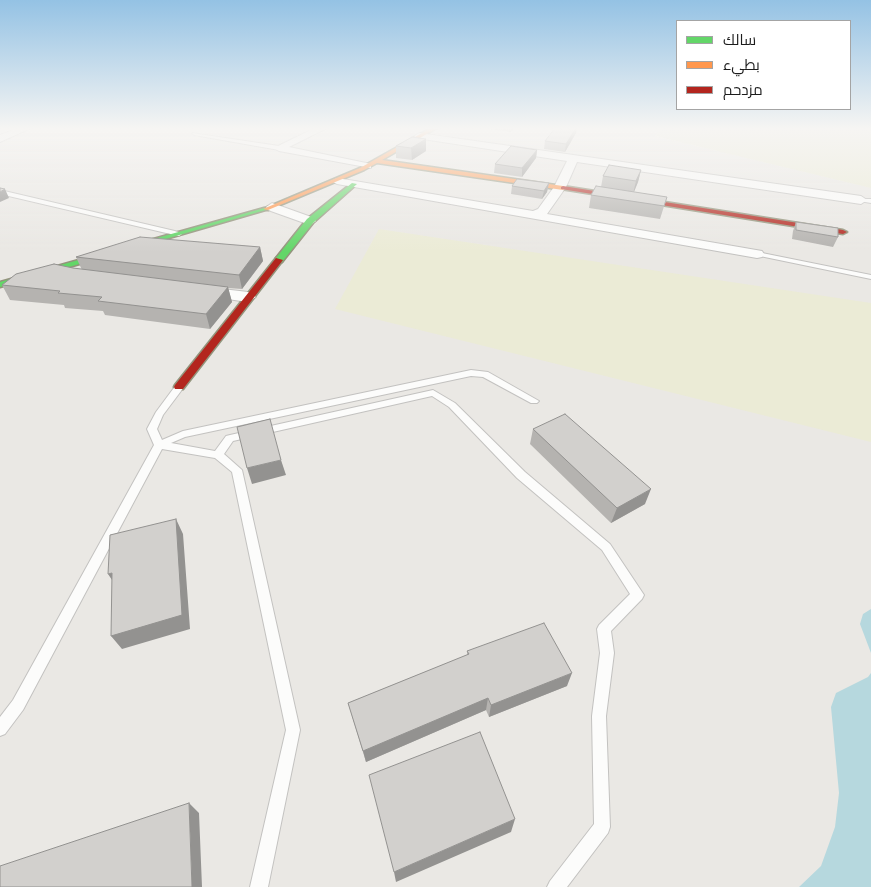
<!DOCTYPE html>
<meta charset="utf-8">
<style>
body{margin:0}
#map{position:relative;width:871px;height:887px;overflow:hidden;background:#eae8e4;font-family:"Alegreya Sans",Cairo,sans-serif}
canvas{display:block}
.legend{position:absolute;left:676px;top:20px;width:175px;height:90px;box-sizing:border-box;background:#fff;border:1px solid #a4a4a4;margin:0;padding:6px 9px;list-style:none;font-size:15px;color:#1c1c1c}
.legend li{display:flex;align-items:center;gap:10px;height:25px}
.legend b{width:25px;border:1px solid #a4a4a4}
</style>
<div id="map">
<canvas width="871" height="887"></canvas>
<ul class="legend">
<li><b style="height:6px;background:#63d668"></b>سالك</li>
<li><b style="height:6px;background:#ff974d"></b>بطيء</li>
<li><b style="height:6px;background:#b3261e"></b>مزدحم</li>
</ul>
</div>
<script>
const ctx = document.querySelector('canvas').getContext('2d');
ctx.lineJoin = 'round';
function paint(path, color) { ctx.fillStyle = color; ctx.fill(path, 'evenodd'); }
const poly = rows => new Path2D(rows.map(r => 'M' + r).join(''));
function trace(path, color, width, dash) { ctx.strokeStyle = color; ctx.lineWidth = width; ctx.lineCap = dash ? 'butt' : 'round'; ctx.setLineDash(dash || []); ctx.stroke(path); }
const farmland = poly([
 [663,128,871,128,871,188,655,136],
 [379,229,871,303,871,442,335,309]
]);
const water = poly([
 [871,609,871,653,860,624,863,614],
 [871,673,871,887,799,887,821,866,835,827,839,793,831,707,836,693,868,677]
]);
const lane = poly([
 [192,133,279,146,282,148,279,150,194,135,192,133],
 [0,190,179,232,182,234,179,236,0,194,0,190],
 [859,199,871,199,871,203,859,201,859,199],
 [757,252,871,275,871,279,755,255,755,253,757,252],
 [471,370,488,372,539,401,537,403,531,403,483,377,471,376,185,437,171,443,215,451,226,436,230,435,433,390,455,403,525,472,610,544,644,595,642,599,611,631,614,653,606,716,610,827,608,833,567,887,547,887,550,881,594,824,592,716,600,653,597,629,599,625,630,594,602,550,517,478,449,407,432,396,233,441,224,454,242,470,300,730,268,887,250,887,286,730,232,472,215,458,162,449,23,710,5,734,0,736,0,717,13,700,154,445,147,429,156,412,176,385,179,384,184,387,163,415,157,429,162,440,183,431,471,370]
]);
const street = poly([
 [18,128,31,128,0,142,0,135,18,128],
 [315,128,327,128,289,147,371,164,371,168,279,151,274,148,315,128],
 [419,133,861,196,867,200,861,204,577,162,566,187,547,214,762,251,764,254,762,257,757,258,337,184,331,181,337,178,533,211,538,209,554,187,567,161,416,138,414,136,419,133],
 [272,203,314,218,316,221,310,225,268,210,266,207,272,203],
 [205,287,248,292,256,297,248,302,200,295,197,292,200,289,205,287]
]);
const fast = poly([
 [352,183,357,184,313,223,282,262,276,262,276,258,307,219,352,183],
 [264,208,269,209,0,287,0,282,264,208]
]);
const slow = poly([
 [431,128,437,128,382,160,563,186,566,188,563,190,377,163,364,170,268,210,263,209,360,168,431,128]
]);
const jam = poly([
 [563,186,843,230,847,232,843,234,561,189,561,187,563,186],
 [276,258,283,260,183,389,175,389,174,387,175,385,276,258]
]);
const wall = poly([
 [489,128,514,128,511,132,489,129],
 [576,133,565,152,544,149,545,141],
 [426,139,426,151,412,160,396,158,396,146],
 [537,150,536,158,522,177,494,173,495,164],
 [641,170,638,182,634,192,667,197,660,219,589,208,591,195,601,187,603,176],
 [549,183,547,192,542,199,511,194,512,186],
 [796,222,838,237,833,247,792,239,793,231],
 [260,247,263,261,242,289,228,288,232,302,210,329,105,315,103,311,65,308,64,305,10,300,2,285,73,268,82,270,76,257],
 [533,429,645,504,611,523,530,444],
 [467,651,567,686,489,717,486,710,366,762,348,703,467,655]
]);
const shadedWall = poly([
 [576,128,577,128,576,133,565,152,566,144],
 [426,139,426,151,412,160,411,148],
 [537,150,536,158,522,177,522,168],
 [641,170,638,182,633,194,636,181],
 [549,183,547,192,542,199,544,191],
 [5,189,9,198,0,202,0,192],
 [260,247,263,261,242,289,239,275],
 [228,287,232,302,210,329,206,314],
 [281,460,286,475,252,484,247,468],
 [651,489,645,504,611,523,617,508],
 [176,519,183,534,190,629,122,649,111,636],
 [112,573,118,589,108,574],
 [572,673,567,686,489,717,491,705],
 [488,698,486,710,366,762,363,751],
 [189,803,199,813,202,887,192,887],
 [515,819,511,832,396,882,394,872]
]);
const building = poly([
 [555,128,576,128,566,144,545,141,555,128],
 [412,137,426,139,411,148,396,146,412,137],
 [511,146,537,150,522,168,495,164,511,146],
 [609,165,641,170,636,181,603,176,609,165],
 [517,179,549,183,544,191,512,186,517,179],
 [596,186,667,197,664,206,591,195,596,186],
 [0,188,5,189,0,192,0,188],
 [796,222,838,228,838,237,796,230,796,222],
 [140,237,260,247,239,275,76,257,140,237],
 [54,264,73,268,228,287,206,314,98,301,102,297,58,293,60,291,2,285,16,274,54,264],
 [565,414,651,489,617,508,533,429,565,414],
 [270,419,281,460,247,468,237,427,270,419],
 [176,519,182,615,111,636,112,573,108,574,110,535,176,519],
 [544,623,572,673,491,705,488,698,363,751,348,703,469,654,467,651,544,623],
 [480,732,515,819,394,872,369,775,480,732],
 [189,803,192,887,0,887,0,866,189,803]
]);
paint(farmland, '#ebebd6');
paint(water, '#b6d8de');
trace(lane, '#c3c2c0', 2);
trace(street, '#c3c2c0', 2);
trace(fast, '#93947c', 3);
trace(slow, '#93947c', 3);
trace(jam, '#93947c', 3);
paint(lane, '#fcfcfb');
paint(street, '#fcfcfb');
paint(fast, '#63d668');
paint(slow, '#ff974d');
paint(jam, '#b3261e');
paint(wall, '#b5b3b0');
paint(shadedWall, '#939290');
paint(building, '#d2d0cd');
trace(building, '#939290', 1);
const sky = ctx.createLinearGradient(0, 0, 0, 252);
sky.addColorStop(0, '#94c2e4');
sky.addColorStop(0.51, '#f6f5f3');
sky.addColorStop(1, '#f6f5f300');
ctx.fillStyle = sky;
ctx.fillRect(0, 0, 871, 252);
</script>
